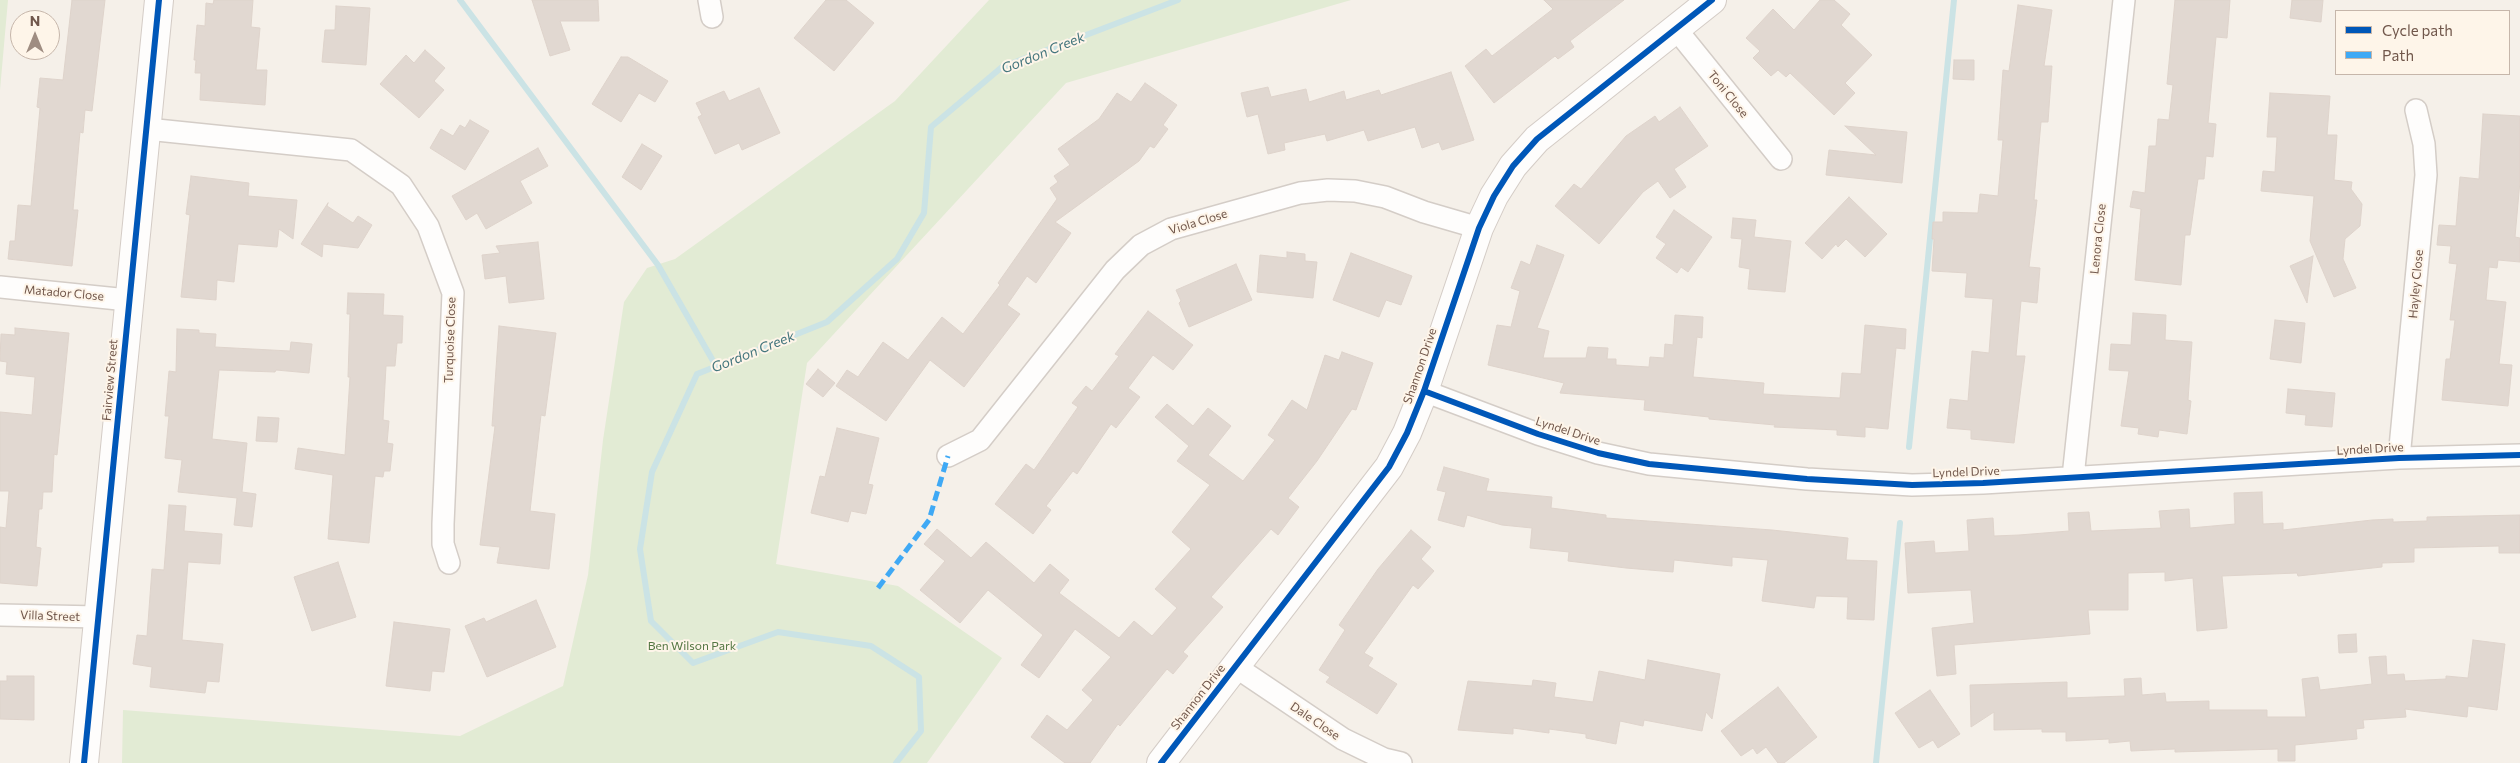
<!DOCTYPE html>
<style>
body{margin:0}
#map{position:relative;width:2520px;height:763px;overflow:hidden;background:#f5f0e9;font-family:Commissioner,sans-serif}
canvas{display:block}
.legend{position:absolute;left:2335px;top:10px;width:175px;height:65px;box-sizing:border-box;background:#fef5e9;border:1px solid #c6b6aa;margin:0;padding:6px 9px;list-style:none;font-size:15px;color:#71574b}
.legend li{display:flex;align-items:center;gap:10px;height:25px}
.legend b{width:25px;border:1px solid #c6b6aa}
.north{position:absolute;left:10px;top:10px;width:50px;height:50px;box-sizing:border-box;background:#fef5e9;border:1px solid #c6b6aa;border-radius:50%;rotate:0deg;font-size:14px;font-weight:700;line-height:20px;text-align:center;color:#71574b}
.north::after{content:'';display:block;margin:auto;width:18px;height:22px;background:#9f8d82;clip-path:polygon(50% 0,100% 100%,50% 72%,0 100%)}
</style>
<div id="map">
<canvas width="2520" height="763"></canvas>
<ul class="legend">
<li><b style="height:6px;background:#0057b8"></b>Cycle path</li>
<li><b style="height:6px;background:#3fa9f5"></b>Path</li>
</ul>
<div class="north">N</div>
</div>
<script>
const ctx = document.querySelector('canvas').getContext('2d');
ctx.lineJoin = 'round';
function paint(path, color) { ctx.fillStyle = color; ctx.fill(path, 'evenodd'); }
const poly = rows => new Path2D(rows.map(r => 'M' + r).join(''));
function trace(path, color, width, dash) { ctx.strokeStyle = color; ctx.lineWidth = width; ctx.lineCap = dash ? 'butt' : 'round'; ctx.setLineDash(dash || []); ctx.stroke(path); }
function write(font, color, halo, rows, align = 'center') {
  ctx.font = font + ' Commissioner,sans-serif'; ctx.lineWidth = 4; ctx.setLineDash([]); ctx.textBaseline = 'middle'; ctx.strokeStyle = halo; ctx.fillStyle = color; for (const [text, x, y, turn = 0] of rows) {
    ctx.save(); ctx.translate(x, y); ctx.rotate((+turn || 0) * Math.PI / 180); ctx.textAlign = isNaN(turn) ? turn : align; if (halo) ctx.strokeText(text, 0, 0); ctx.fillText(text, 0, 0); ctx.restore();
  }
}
const green = poly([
 [0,0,8,0,0,90],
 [989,0,1351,0,1066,83,807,363,776,564,898,586,1002,658,927,763,122,763,123,710,460,736,563,686,588,575,603,440,624,302,647,268,675,259,895,101]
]);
const stream = poly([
 [460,0,658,265,716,366],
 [1909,447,1954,0],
 [896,763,921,731,919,677,871,646,778,632,693,663,651,621,640,549,652,472,697,374,827,322,897,259,924,213,931,127,1002,67,1178,0],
 [1876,763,1900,523]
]);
const building = poly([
 [72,0,105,0,92,111,85,110,83,133,80,132,73,210,78,210,72,266,8,259,10,241,15,241,18,205,31,206,40,108,37,107,40,78,63,80,72,0],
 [214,0,253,0,251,27,260,28,256,70,267,70,265,105,200,100,201,73,195,73,196,60,194,60,197,25,205,26,206,3,213,4,214,0],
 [532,0,598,0,599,21,560,21,570,50,550,56,532,0],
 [826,0,846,0,874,23,834,71,794,38,826,0],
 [1544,0,1624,0,1570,41,1574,47,1558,59,1555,56,1494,103,1465,66,1486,49,1492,56,1553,9,1544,0],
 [1820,0,1834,0,1850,14,1841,25,1872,55,1845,83,1855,93,1834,115,1790,73,1786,77,1778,70,1771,76,1753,58,1760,51,1746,38,1773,9,1794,30,1820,0],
 [2175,0,2230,0,2227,38,2216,37,2208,123,2216,124,2213,157,2206,156,2204,179,2198,179,2190,235,2185,235,2181,285,2135,280,2141,209,2130,207,2133,191,2145,193,2149,146,2156,146,2158,119,2169,120,2173,85,2167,84,2175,0],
 [2292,0,2323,0,2321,22,2290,18,2292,0],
 [2018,5,2052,10,2044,66,2052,66,2048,122,2041,122,2034,200,2037,200,2029,267,2040,268,2037,303,2021,301,2016,356,2025,356,2014,443,1971,439,1971,430,1947,428,1950,399,1968,401,1972,351,1989,353,1993,299,1965,297,1967,273,1932,271,1934,239,1932,239,1933,222,1943,222,1943,212,1978,213,1980,194,1998,196,2003,140,1998,140,2003,70,2009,71,2018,5],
 [336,6,370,8,366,65,322,62,325,30,335,30,336,6],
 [425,50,445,68,434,81,444,90,419,118,380,84,406,55,414,63,425,50],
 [621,57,628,57,668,81,655,102,639,93,621,122,592,104,621,57],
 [1954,60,1974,60,1974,80,1953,79,1954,60],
 [1451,72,1474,140,1442,150,1439,142,1422,148,1415,127,1368,141,1364,130,1327,141,1325,134,1284,143,1285,150,1268,154,1258,114,1247,117,1241,93,1268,87,1271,97,1306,89,1309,102,1344,91,1346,100,1379,90,1381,95,1451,72],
 [1145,83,1177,105,1163,125,1168,129,1154,148,1150,146,1139,161,1055,222,1071,233,1036,283,1027,276,1007,305,1020,314,964,387,930,360,886,421,836,386,847,370,858,377,883,342,908,360,942,317,963,334,1000,285,998,283,1057,199,1050,188,1058,182,1054,176,1070,165,1058,149,1099,119,1117,93,1131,102,1145,83],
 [759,88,780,133,742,150,739,143,715,154,698,117,702,115,696,103,724,91,729,101,759,88],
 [2270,93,2330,96,2327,135,2337,135,2334,180,2352,182,2351,189,2362,204,2360,226,2345,239,2343,259,2356,288,2334,297,2310,241,2314,196,2261,191,2263,171,2275,172,2277,137,2267,137,2270,93],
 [1680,107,1708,146,1674,169,1686,187,1670,198,1658,181,1643,192,1599,244,1555,206,1574,184,1581,189,1626,136,1655,116,1659,122,1680,107],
 [2483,114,2520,116,2520,181,2515,237,2520,238,2520,262,2498,260,2497,268,2489,267,2486,300,2506,302,2499,364,2512,365,2508,406,2442,400,2446,359,2450,359,2455,320,2450,320,2457,264,2449,263,2451,246,2437,245,2439,225,2456,226,2460,177,2479,179,2483,114],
 [470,120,489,131,465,170,430,148,441,129,453,136,460,125,465,128,470,120],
 [1845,126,1907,132,1902,183,1826,175,1829,150,1876,155,1845,126],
 [642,144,662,156,641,190,622,177,642,144],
 [538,148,548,166,520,181,532,203,486,229,477,213,466,220,452,196,538,148],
 [191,176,249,183,248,196,297,200,293,239,279,229,277,247,238,244,234,282,217,280,216,300,181,297,190,215,186,214,191,176],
 [1849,197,1887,234,1865,257,1846,239,1838,247,1836,244,1822,259,1805,243,1849,197],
 [328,203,327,206,353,223,358,216,372,225,358,248,323,244,322,257,301,244,328,203],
 [1674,210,1712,237,1688,272,1681,267,1677,273,1656,258,1666,244,1656,237,1674,210],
 [1733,218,1756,220,1754,237,1791,241,1785,292,1748,289,1750,269,1739,267,1742,239,1731,238,1733,218],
 [538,242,544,299,509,303,506,276,485,279,482,255,500,253,496,246,538,242],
 [1537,245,1564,255,1537,328,1549,331,1543,358,1586,358,1588,347,1608,348,1607,359,1616,359,1616,365,1649,367,1650,357,1664,358,1665,344,1673,345,1675,315,1703,317,1702,338,1697,337,1693,377,1764,383,1763,394,1840,398,1842,373,1861,374,1865,325,1906,329,1905,349,1896,348,1888,429,1865,427,1865,437,1837,435,1837,430,1774,427,1775,425,1709,419,1709,417,1644,410,1645,400,1560,393,1564,383,1488,365,1497,325,1511,327,1520,291,1511,288,1521,261,1530,265,1537,245],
 [1287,252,1305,254,1305,261,1317,262,1313,298,1257,292,1260,255,1287,258,1287,252],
 [1351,253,1412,276,1401,305,1386,300,1379,317,1333,300,1351,253],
 [2313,256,2307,303,2290,266,2313,256],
 [1236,264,1252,300,1189,327,1179,303,1181,301,1176,290,1236,264],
 [348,293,384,294,383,315,403,316,402,343,397,343,395,366,386,366,383,420,389,421,387,443,393,444,390,471,384,471,383,477,375,476,369,543,328,539,333,475,295,469,298,448,345,455,350,377,348,377,350,314,347,314,348,293],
 [1148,311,1193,345,1173,370,1153,355,1128,388,1140,397,1116,428,1111,424,1077,474,1073,471,1046,506,1051,510,1033,534,995,504,1026,464,1034,470,1078,407,1072,403,1086,386,1092,391,1119,356,1115,354,1148,311],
 [2133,313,2166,315,2165,340,2192,342,2188,400,2191,401,2187,434,2159,430,2158,437,2138,434,2139,428,2121,426,2129,371,2109,370,2111,344,2131,345,2133,313],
 [2275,320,2305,323,2301,363,2270,359,2275,320],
 [499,326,556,333,545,416,541,415,530,511,555,514,549,569,497,563,500,547,480,545,495,426,492,426,499,326],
 [15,328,69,333,57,455,54,454,52,492,43,492,42,509,39,509,36,547,41,548,37,586,0,583,0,527,6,528,9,491,0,491,0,412,32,415,35,377,6,374,7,362,0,361,1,334,15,335,15,328],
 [177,329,199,330,199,333,216,334,215,347,290,351,291,342,312,344,309,373,276,370,275,372,219,370,212,439,247,443,242,492,256,494,252,527,234,525,237,498,178,492,182,460,165,458,169,416,165,416,169,371,176,372,177,329],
 [1342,352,1373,363,1356,410,1352,409,1317,461,1288,498,1299,507,1278,535,1271,529,1211,597,1223,607,1183,652,1188,656,1173,674,1167,669,1120,726,1118,724,1090,763,1065,763,1031,737,1047,715,1067,730,1093,700,1082,690,1111,657,1075,629,1039,678,1021,665,1043,635,988,590,960,623,920,590,945,561,924,544,937,529,971,558,986,542,1034,583,1050,564,1069,580,1059,593,1119,638,1134,621,1152,636,1177,608,1155,589,1191,549,1172,532,1210,485,1177,461,1189,446,1155,417,1167,404,1193,426,1208,408,1231,426,1208,455,1243,481,1275,440,1268,435,1292,400,1307,410,1325,355,1339,360,1342,352],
 [818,369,835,383,823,397,806,384,818,369],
 [2288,389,2335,393,2332,427,2305,425,2306,415,2286,413,2288,389],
 [258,417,279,418,277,442,256,441,258,417],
 [837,428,879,438,868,484,873,485,866,514,851,511,848,522,811,513,820,476,825,477,837,428],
 [1444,467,1489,479,1486,491,1552,497,1551,508,1606,515,1606,518,1772,530,1848,538,1846,560,1877,561,1874,620,1847,619,1848,597,1816,596,1814,608,1762,601,1768,560,1732,557,1732,566,1674,560,1673,572,1626,568,1568,561,1569,552,1530,548,1532,528,1502,525,1467,515,1464,527,1438,520,1446,492,1437,490,1444,467],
 [2262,492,2263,524,2283,523,2283,530,2372,520,2393,519,2393,522,2427,521,2427,517,2520,515,2520,553,2499,553,2499,546,2414,548,2414,562,2382,563,2382,567,2298,576,2297,573,2222,576,2227,628,2197,631,2193,578,2165,581,2165,572,2128,573,2128,610,2088,610,2090,634,1954,645,1956,674,1937,676,1932,628,1974,623,1971,590,1908,593,1905,543,1934,541,1935,553,1969,551,1967,520,1993,518,1994,536,2019,535,2069,531,2068,513,2089,512,2091,531,2161,528,2159,511,2189,509,2190,528,2235,524,2234,493,2262,492],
 [169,505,186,506,184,531,222,534,220,564,188,562,182,640,223,644,219,682,207,681,205,693,150,687,152,667,133,664,137,635,147,636,152,569,164,570,169,505],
 [1411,530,1431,547,1421,559,1434,571,1418,589,1413,585,1364,653,1373,658,1368,666,1397,684,1377,714,1326,682,1330,677,1319,670,1345,630,1339,625,1378,569,1411,530],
 [338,562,356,617,312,631,294,577,338,562],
 [536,600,556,647,487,677,465,626,484,618,486,622,536,600],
 [394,622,450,629,444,672,432,671,430,691,386,686,394,622],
 [2356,634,2357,652,2339,653,2338,635,2356,634],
 [2473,640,2505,644,2497,710,2468,706,2467,717,2405,709,2406,717,2363,720,2364,728,2356,729,2357,739,2295,745,2295,761,2278,761,2278,749,2175,752,2175,749,2131,751,2130,741,2109,743,2109,739,2066,741,2066,732,2042,732,2042,729,1994,730,1994,712,1971,727,1970,685,2067,682,2067,698,2125,696,2124,679,2141,678,2142,695,2165,693,2166,702,2209,701,2209,710,2267,710,2267,717,2306,717,2302,679,2318,677,2320,690,2372,684,2369,657,2386,656,2387,675,2404,674,2405,681,2446,679,2446,676,2468,678,2473,640],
 [1648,660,1720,674,1712,719,1706,712,1702,731,1644,720,1643,726,1620,721,1616,744,1586,738,1586,734,1549,729,1549,733,1513,728,1513,734,1458,730,1468,681,1532,686,1533,680,1556,683,1554,697,1593,702,1599,671,1645,680,1648,660],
 [7,676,34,676,34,720,0,719,0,681,7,681,7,676],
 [1778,687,1817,737,1784,763,1778,763,1766,747,1757,754,1753,748,1741,756,1721,731,1778,687],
 [1930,690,1960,734,1938,748,1933,740,1919,748,1895,713,1930,690]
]);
const street = poly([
 [709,0,712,17],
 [1676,29,1781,159],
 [147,129,351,150,401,185,428,226,453,293,443,524,443,544,449,563],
 [0,287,128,300],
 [1424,391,1538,434,1598,453,1649,464,1807,479,1912,485,1983,483,2399,458,2520,455],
 [948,456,980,440,1115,270,1141,245,1171,229,1300,193,1328,190,1355,191,1385,197,1424,212,1479,228],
 [2399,458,2426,175,2424,144,2416,110],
 [2073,477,2124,0],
 [0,615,99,617],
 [1236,667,1343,739,1384,759,1401,763]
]);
const secondary = poly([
 [84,763,159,0],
 [1161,763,1389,467,1407,433,1424,391,1479,228,1494,196,1513,166,1537,139,1712,0]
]);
const quiet = poly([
 [878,588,929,520,948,456]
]);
const cycleway = poly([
 [1424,391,1538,434,1598,453,1649,464,1807,479,1912,485,1983,483,2399,458,2520,455],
 [84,763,159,0],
 [1161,763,1389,467,1407,433,1424,391,1479,228,1494,196,1513,166,1537,139,1712,0]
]);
const streetNames = [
 ["Toni Close",1728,94,51],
 ["Viola Close",1198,222,-17],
 ["Lenora Close",2098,239,-84],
 ["Hayley Close",2416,284,-85],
 ["Matador Close",64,293,5],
 ["Turquoise Close",450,340,-88],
 ["Shannon Drive",1420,366,-71],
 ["Fairview Street",110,380,-85],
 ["Lyndel Drive",1568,431,18],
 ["Lyndel Drive",2370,449,-3],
 ["Lyndel Drive",1966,472,-2],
 ["Villa Street",50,616,2],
 ["Shannon Drive",1198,697,-52],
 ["Dale Close",1315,721,34]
];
const parkNames = [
 ["Ben Wilson Park",692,646]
];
const waterNames = [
 ["Gordon Creek",1043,53,-22],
 ["Gordon Creek",753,352,-22]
];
paint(green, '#e2ebd4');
trace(stream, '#cbe3e5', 6);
paint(building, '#e1d8d1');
trace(building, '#ded3cb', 1);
trace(street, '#d4cdc7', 24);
trace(secondary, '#d4ccc6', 30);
trace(street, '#fefdfc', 21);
trace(secondary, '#fefdfc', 28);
trace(quiet, '#3fa9f5', 5, [10, 5]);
trace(cycleway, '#0057b8', 6);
write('12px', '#71574b', '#fef5e9', streetNames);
write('12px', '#547743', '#fef5e9', parkNames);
write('italic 14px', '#43757d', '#fef5e9', waterNames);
</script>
